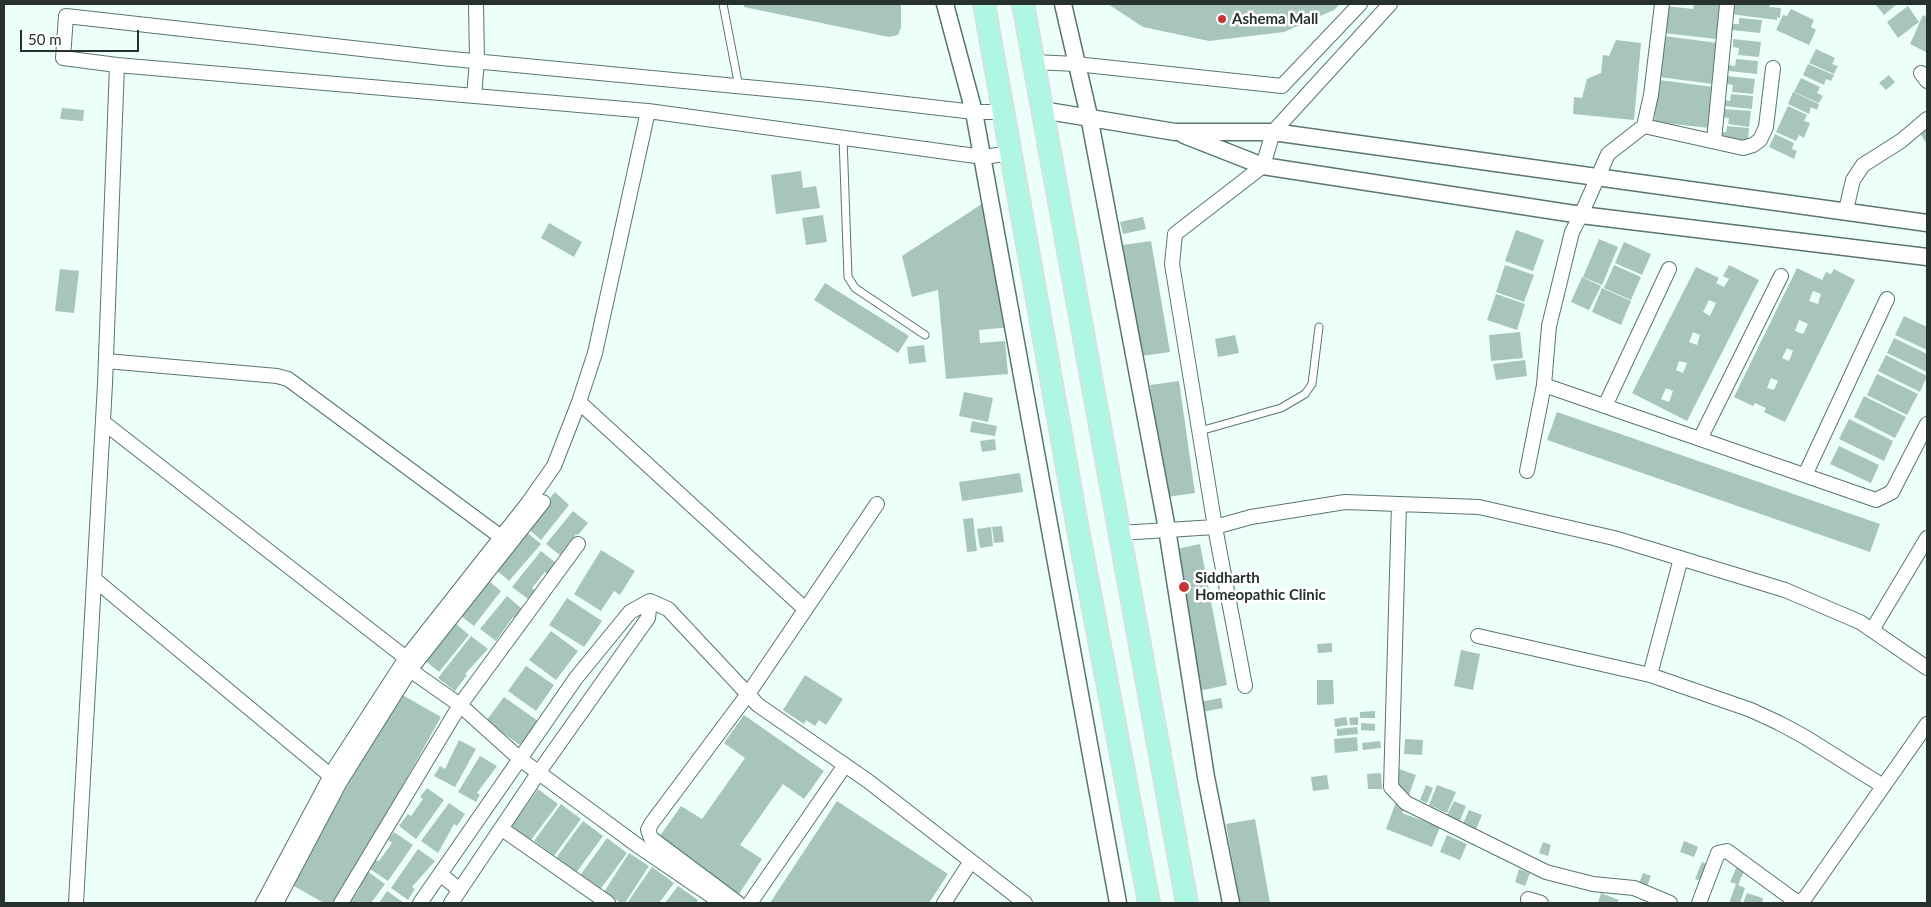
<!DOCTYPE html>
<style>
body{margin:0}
#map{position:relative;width:1931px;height:907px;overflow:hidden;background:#edfff9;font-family:Lato,sans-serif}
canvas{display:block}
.frame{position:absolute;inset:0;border:5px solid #27322f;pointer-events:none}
.scale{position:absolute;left:20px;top:30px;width:119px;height:22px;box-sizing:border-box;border:2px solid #27322f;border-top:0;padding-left:6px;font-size:15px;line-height:18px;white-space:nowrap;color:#27322f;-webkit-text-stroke:4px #fff;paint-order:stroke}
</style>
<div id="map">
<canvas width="1931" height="907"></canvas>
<div class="frame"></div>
<div class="scale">50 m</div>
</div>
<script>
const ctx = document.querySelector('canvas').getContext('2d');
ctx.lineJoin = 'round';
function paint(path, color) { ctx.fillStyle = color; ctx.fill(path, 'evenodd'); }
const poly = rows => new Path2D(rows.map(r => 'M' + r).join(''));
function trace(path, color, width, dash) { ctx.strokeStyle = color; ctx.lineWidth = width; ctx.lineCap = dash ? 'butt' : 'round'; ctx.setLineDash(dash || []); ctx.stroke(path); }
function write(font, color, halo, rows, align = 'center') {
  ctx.font = font + ' Lato,sans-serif'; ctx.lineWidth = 5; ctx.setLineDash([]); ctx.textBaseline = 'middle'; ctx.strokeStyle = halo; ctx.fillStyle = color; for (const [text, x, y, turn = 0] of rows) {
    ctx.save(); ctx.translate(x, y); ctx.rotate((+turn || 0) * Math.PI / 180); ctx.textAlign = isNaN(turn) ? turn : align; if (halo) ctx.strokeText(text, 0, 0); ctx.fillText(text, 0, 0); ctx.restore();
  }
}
const building = poly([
 [744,4,901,4,901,27,898,35,889,37,744,7],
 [1108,4,1340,4,1334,10,1284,32,1209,41,1143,27],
 [1694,4,1721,4,1717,39,1663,33,1666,6,1693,9],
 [1732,4,1770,4,1769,7,1781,8,1780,18,1777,17,1777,20,1730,14],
 [1875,4,1897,4,1884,15],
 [1908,6,1919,22,1898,38,1887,22],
 [1791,9,1814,20,1811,27,1816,30,1809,45,1776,30,1783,15,1787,16],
 [1923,15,1927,17,1926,52,1910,44],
 [1739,18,1762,20,1760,33,1732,30,1733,24,1739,24],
 [1664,36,1718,43,1713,84,1659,77],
 [1733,39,1761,42,1759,57,1738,55,1739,48,1733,47],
 [1616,40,1641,43,1634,120,1573,114,1574,97,1582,98,1587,79,1601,73,1603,55,1609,56],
 [1816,49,1835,58,1832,64,1838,66,1834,74,1809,63],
 [1736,59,1758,61,1757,74,1729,71,1729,65,1735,66],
 [1808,64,1834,75,1831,81,1826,79,1824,85,1803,75],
 [1889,75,1895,82,1886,90,1879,83],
 [1727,76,1755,79,1753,94,1732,92,1733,85,1727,84],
 [1801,78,1820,87,1817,93,1823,96,1819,103,1794,92],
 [1659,80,1714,87,1709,128,1654,122],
 [1793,92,1819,104,1817,110,1811,107,1809,114,1788,104],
 [1731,94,1753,96,1752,109,1724,106,1724,100,1730,101],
 [1788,106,1807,115,1804,121,1810,123,1804,138,1799,135,1796,141,1776,132],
 [62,108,84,110,83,121,60,119],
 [1723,109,1751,111,1749,127,1728,124,1729,118,1722,117],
 [1727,126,1749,128,1748,141,1720,138,1721,132,1726,132],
 [1927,127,1927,144,1919,132],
 [1775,134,1794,143,1792,149,1797,151,1794,159,1769,147],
 [801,171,803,188,816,186,820,208,776,214,771,175],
 [988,200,1011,327,979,330,980,343,1005,341,1008,374,946,379,938,290,912,297,902,256],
 [823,215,827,242,806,245,802,218],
 [1143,217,1146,229,1123,234,1120,222],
 [549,223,582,242,574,257,541,238],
 [1516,230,1544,240,1533,271,1505,261],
 [1599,239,1618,247,1602,285,1583,277],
 [1151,241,1170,352,1142,356,1123,245],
 [1624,242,1651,254,1642,275,1615,263],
 [1505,265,1534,275,1524,302,1496,292],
 [1614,265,1641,277,1631,300,1604,288],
 [1729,265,1759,280,1687,421,1632,393,1696,267,1719,278,1716,283,1724,287,1729,279,1723,276],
 [1709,300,1716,303,1710,316,1703,312],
 [1693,332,1700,335,1697,345,1689,342],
 [1679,361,1687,363,1683,373,1676,370],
 [1666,388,1673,391,1669,402,1661,399],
 [1797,268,1822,280,1826,272,1831,274,1834,269,1855,280,1785,422,1764,412,1766,408,1755,403,1753,406,1734,397],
 [1813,291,1821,294,1818,304,1809,301],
 [1799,320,1808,324,1803,334,1795,331],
 [1787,348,1793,351,1789,361,1782,358],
 [1771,378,1778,381,1774,390,1767,388],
 [60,269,79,271,74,313,55,311],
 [1582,277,1601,286,1589,310,1571,302],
 [825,283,909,336,898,353,814,300],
 [1602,288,1631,301,1621,325,1592,312],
 [1496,294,1525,304,1517,330,1487,320],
 [1904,316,1927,327,1927,350,1895,335],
 [1520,332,1523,358,1491,361,1489,335],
 [1235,335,1239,353,1218,357,1215,339],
 [1894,338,1927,354,1927,372,1887,353],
 [924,345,926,362,909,364,907,347],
 [1886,355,1927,376,1920,392,1878,371],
 [1525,360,1527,376,1496,380,1493,364],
 [1877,374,1918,394,1907,415,1867,395],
 [1179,381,1195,493,1167,497,1150,385],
 [964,392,993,398,988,422,959,416],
 [1864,396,1906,417,1895,438,1854,417],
 [1557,412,1880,524,1870,552,1547,440],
 [1849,419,1893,441,1884,461,1839,439],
 [972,421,997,426,995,436,970,432],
 [995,439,996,450,982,452,980,441],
 [1839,446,1879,465,1871,483,1830,464],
 [1020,473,1023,492,962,501,959,482],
 [555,492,569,505,541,540,526,527],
 [573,511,588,523,578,535,576,534,561,556,546,544],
 [973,518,977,551,967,552,963,519],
 [1002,526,1004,542,994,543,992,527],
 [991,527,993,546,980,548,977,529],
 [525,531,541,544,509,581,493,567],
 [1200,544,1227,685,1199,691,1172,550],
 [601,550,635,571,620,595,614,591,601,611,574,594],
 [541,551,556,563,547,574,545,572,532,588,535,590,528,599,512,587],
 [485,578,501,591,474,626,457,613],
 [507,596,522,609,515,618,513,617,496,641,480,629],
 [567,598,602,621,584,647,549,625],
 [453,621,469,635,439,672,422,658],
 [551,631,578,651,556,680,529,660],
 [471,636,488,649,465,674,467,675,455,691,438,678],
 [1332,643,1332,652,1318,653,1317,644],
 [1461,650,1480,654,1473,690,1454,686],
 [526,666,554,685,536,711,508,691],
 [805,675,843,699,826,725,819,720,815,726,806,720,804,724,783,710],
 [1317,680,1333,680,1334,704,1317,705],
 [399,693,441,717,337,903,324,903,292,885],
 [504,697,538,721,520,745,486,721],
 [1221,698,1223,708,1202,712,1200,702],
 [1375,711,1375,718,1360,718,1360,712],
 [744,715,824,771,804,799,783,784,740,845,762,859,739,894,657,840,681,806,702,819,745,758,724,743],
 [1346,717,1348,725,1335,727,1334,719],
 [1358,717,1358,725,1350,725,1349,718],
 [1361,723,1375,724,1375,731,1361,730],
 [1357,727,1358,734,1337,736,1337,729],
 [1357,737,1358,751,1335,753,1334,739],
 [1405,739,1423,740,1422,755,1404,754],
 [459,740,476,749,455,787,434,776,440,766,445,769],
 [1380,741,1381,748,1363,750,1362,743],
 [480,756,497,766,477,793,480,795,476,802,458,792],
 [1399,769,1416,775,1409,795,1397,791],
 [1381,773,1382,789,1368,789,1367,774],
 [1327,775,1329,789,1313,791,1311,777],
 [1426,785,1433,788,1427,803,1420,800],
 [1437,785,1456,792,1447,813,1429,805],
 [427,788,444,800,416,839,399,826,408,814,411,816,423,799,420,797],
 [538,789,558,804,531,840,511,826],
 [837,801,948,874,929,903,770,903],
 [1454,801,1466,806,1459,823,1446,817],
 [1396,802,1405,805,1402,813,1440,827,1432,847,1386,829],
 [449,803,465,814,457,826,454,824,438,853,421,841],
 [561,804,581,819,554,856,534,841],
 [1469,810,1482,815,1474,834,1461,828],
 [1255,819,1270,903,1240,903,1226,824],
 [583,821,603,836,576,873,556,858],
 [394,832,413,845,388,881,370,869,376,860,379,861,392,843,388,840],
 [1447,835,1467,844,1460,860,1440,852],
 [607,838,627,853,599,891,579,877],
 [1684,841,1698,847,1694,857,1680,852],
 [1543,842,1551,845,1548,856,1539,853],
 [418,849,435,861,412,887,415,889,408,900,391,888],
 [629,853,649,866,625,903,621,903,604,892],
 [1702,862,1709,865,1703,882,1695,879],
 [1737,866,1745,869,1738,885,1745,888,1740,903,1729,903,1736,884,1730,882],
 [652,867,674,883,659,903,627,903],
 [1519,869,1530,873,1525,886,1515,882],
 [367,871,385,884,371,903,350,903,360,888,356,885],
 [1643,873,1651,876,1647,886,1639,883],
 [678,886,698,900,696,903,665,903],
 [387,891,404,903,379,903],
 [1601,893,1619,900,1617,903,1598,903],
 [1747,893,1763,898,1762,903,1743,903]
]);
const service = poly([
 [723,4,739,87],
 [843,138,848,277,855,288,925,335],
 [1200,431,1281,408,1305,394,1312,384,1319,327]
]);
const minor = poly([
 [1034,62,1076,64,1282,86,1360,4],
 [1921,73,1927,81],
 [474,96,477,61,476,4],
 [1003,112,974,112,820,94,442,58,66,16,63,58,117,65,648,111,983,157,1012,153],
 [1644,126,1743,148,1753,145,1760,140,1766,127,1773,68],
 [1714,141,1727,4],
 [1846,210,1853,180,1863,165,1901,141,1927,119],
 [106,361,277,376,288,379,501,537],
 [1544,385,1876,500,1892,492,1927,424],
 [579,402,805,609],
 [1605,406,1669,269],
 [103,422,406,658],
 [1700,439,1781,276],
 [1527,471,1544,385,1549,326,1572,232,1581,215,1608,154,1644,126,1651,95,1662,4],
 [1805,475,1887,299],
 [1399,504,1391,787,1406,803,1546,872,1593,884,1634,888,1670,903],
 [1120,533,1215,527,1251,517,1345,502,1479,507,1614,538,1785,590,1860,622,1927,668],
 [94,579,331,776],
 [1872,630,1927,538],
 [1478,636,1650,675,1681,558],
 [410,670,460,705,520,759,641,848,722,903],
 [1650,675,1751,710,1779,723,1805,737,1883,786],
 [1245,686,1215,527,1172,264,1175,234,1263,166,1273,132,1390,4],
 [502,829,608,903],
 [440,874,460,890],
 [1528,899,1541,903],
 [76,903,105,384,117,65],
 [263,903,336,766,406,658,528,503,554,466,579,402,595,353,648,111],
 [276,903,340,782,410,670,543,502],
 [341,903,460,705,578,544],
 [420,903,576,678,630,612,650,601,668,609,758,705,868,781,1025,903],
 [451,903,539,772,643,625,648,618,650,601],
 [738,903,651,838,648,830,651,824,748,694,877,504],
 [750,903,845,765],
 [944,903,971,861],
 [1699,903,1718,853,1727,851,1794,900,1800,902,1805,898,1927,724]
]);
const tertiary = poly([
 [945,4,974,112,1118,903],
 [1063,4,1089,116,1167,529,1206,777,1231,903],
 [1042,110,1175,132,1273,132,1927,223],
 [1184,135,1263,166,1581,215,1927,257]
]);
const primary = poly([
 [984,4,1079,535,1149,903],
 [1023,4,1187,903]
]);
const markers = [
 [1222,19,5,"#c53636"],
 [1184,587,6,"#c53636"]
];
const poiNames = [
 ["Ashema Mall",1232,19],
 ["Siddharth",1195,578],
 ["Homeopathic Clinic",1195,595]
];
paint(building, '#a8c5bd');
trace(service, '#5a766e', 9);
trace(minor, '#5a766e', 16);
trace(tertiary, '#5a766e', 19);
trace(primary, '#dcdede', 24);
trace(service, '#fff', 7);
trace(minor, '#fff', 14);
trace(tertiary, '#fff', 16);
trace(primary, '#b0f6e5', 21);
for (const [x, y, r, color] of markers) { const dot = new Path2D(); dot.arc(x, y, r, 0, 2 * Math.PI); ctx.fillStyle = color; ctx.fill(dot); trace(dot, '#fff', 2); }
write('bold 15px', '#27322f', '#fff', poiNames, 'left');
</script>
